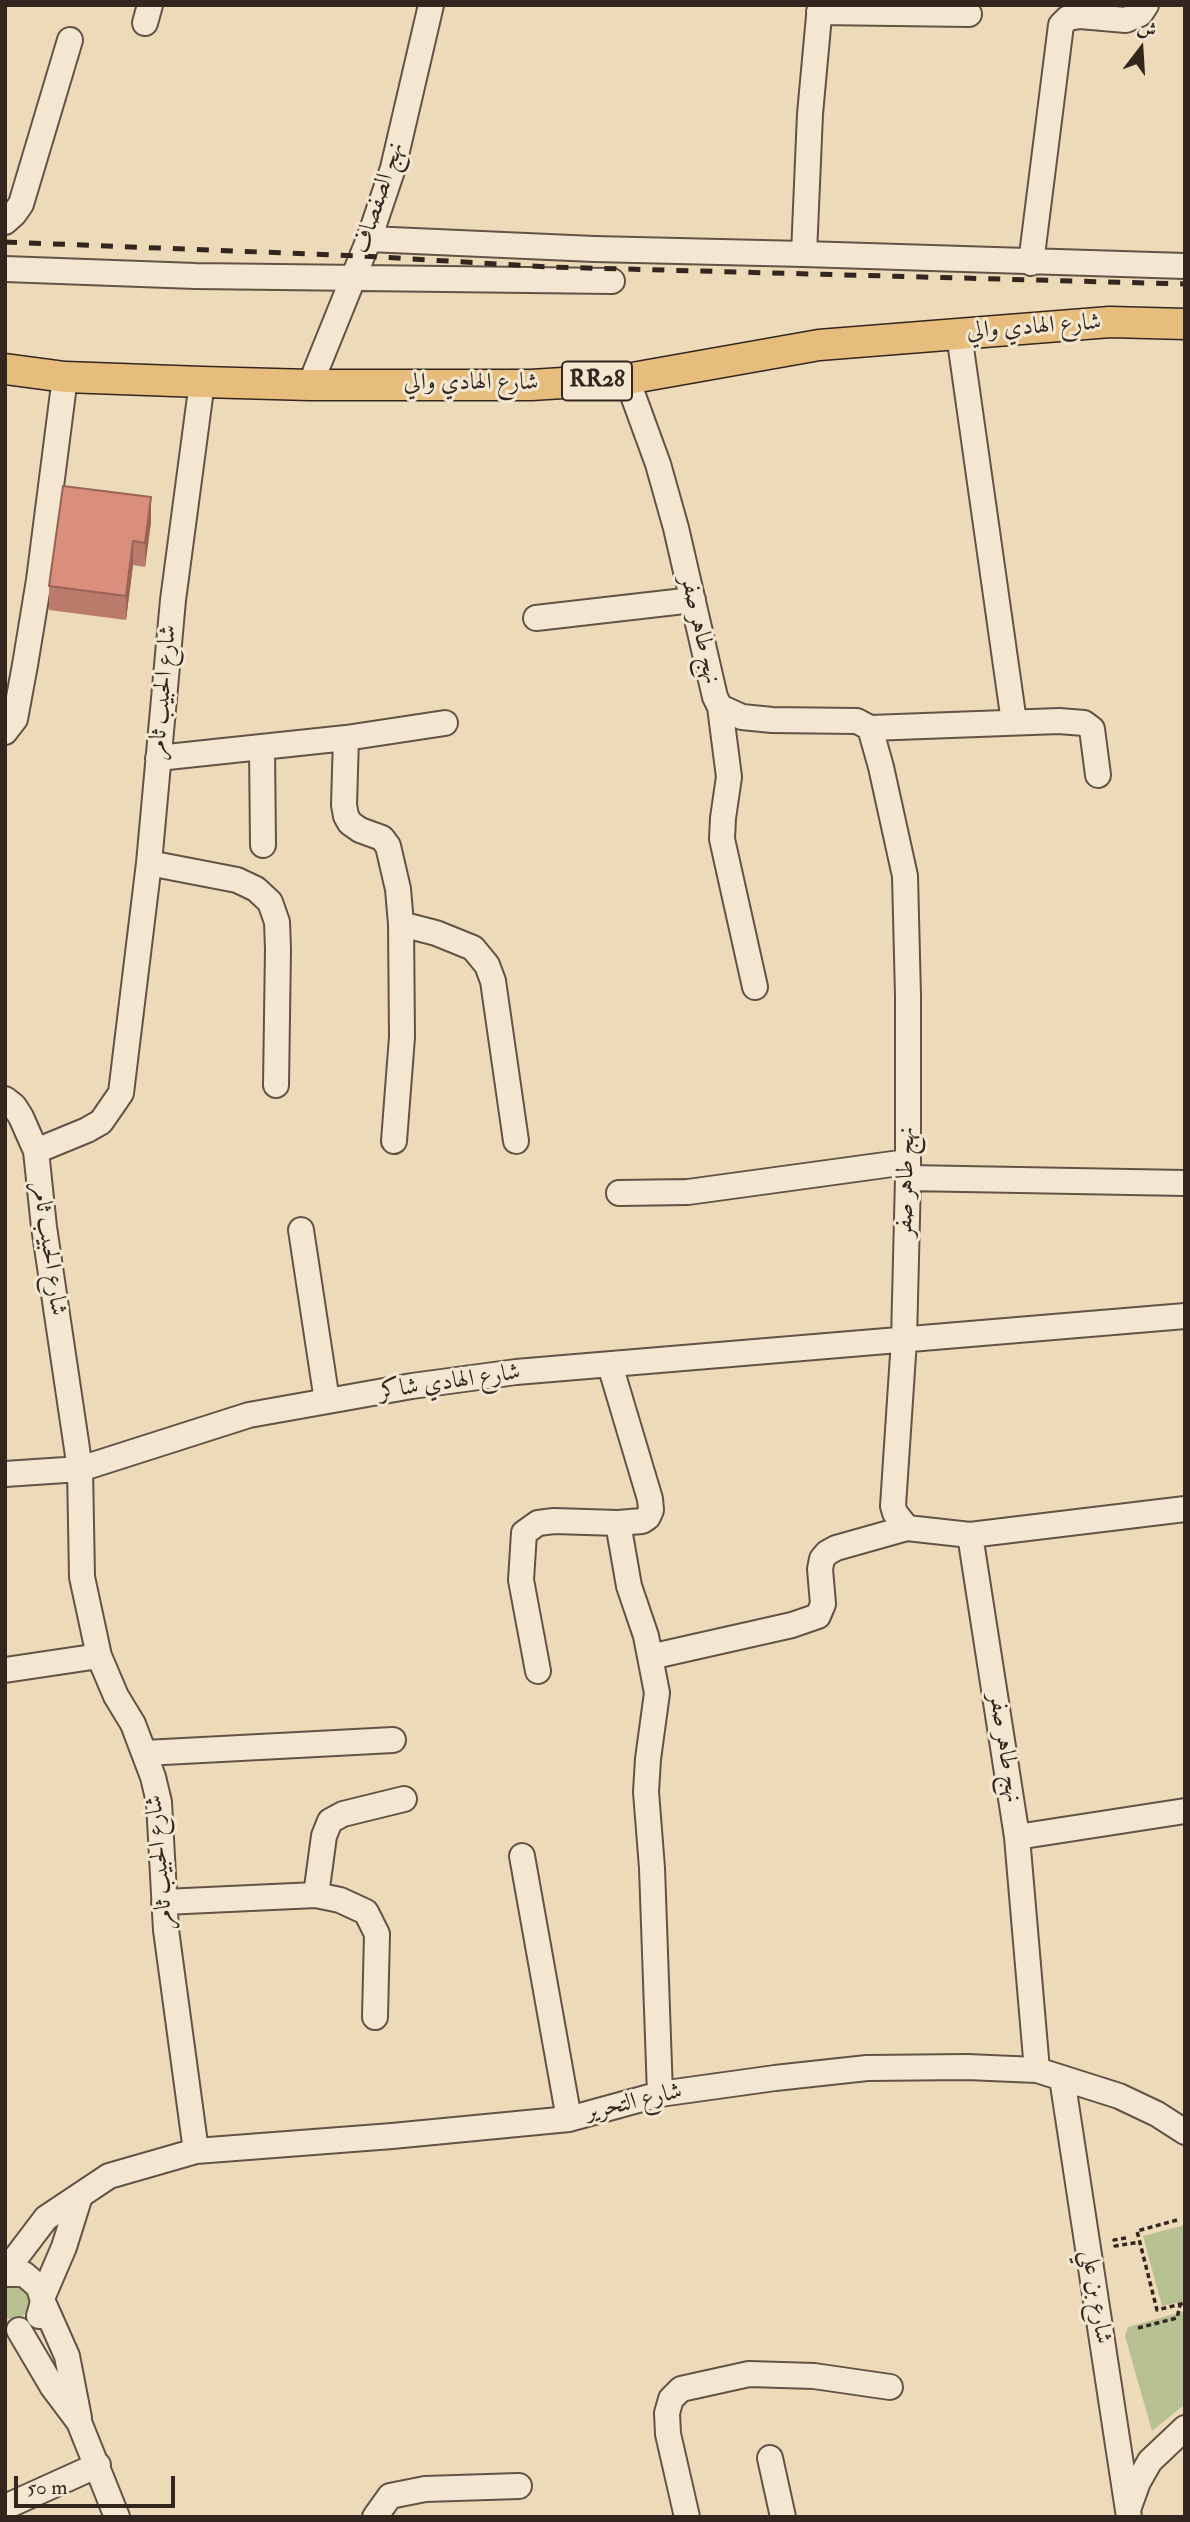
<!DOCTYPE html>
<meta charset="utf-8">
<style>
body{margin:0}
#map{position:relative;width:1190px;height:2522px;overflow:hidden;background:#eddab9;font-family:"IM FELL Double Pica",Amiri,serif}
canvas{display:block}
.frame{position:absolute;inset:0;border:7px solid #33261f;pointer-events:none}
.north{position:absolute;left:1106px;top:14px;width:70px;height:70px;-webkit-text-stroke:5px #f3e7d2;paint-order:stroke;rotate:17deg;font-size:19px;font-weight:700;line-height:28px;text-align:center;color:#33261f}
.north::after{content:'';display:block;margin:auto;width:24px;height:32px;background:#33261f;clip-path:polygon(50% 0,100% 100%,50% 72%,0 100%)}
.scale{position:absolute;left:14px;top:2476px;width:161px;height:32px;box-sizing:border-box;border:4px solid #33261f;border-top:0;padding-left:9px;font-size:21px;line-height:24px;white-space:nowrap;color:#33261f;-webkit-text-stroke:5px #f3e7d2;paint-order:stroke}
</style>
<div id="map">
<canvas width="1190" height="2522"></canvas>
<div class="frame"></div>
<div class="north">ش</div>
<div class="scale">50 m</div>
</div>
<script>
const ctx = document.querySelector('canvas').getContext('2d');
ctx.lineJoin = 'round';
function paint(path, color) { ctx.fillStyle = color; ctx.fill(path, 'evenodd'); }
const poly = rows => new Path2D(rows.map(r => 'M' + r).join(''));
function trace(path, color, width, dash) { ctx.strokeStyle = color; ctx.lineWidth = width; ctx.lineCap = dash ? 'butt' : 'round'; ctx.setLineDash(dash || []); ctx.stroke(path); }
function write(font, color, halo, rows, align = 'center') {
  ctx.font = font + ' "IM FELL Double Pica",Amiri,serif'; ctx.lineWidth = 6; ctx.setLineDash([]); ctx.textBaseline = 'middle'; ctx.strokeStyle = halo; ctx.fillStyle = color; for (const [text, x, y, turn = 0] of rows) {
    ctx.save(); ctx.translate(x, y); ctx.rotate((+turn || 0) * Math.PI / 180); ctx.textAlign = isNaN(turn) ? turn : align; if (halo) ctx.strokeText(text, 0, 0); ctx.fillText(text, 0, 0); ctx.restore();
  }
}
const green = poly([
 [1185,2225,1185,2301,1162,2306,1143,2236],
 [8,2285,21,2286,27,2290,31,2302,28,2312,16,2320,5,2318,5,2286],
 [1185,2311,1185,2404,1152,2431,1125,2336,1128,2327]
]);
const path = poly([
 [1177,2220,1137,2231,1157,2310,1185,2303],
 [1126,2238,1114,2240,1115,2246,1140,2242],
 [1138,2328,1177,2318,1180,2305]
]);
const minor = poly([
 [819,12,969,14],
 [145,23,150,5],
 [5,222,14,214,21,204,70,40],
 [369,239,594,249,804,254,810,114,820,5],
 [804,254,1185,266],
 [1031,263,1061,25,1068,18,1080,16,1126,20,1140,14,1146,5],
 [5,269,195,276,612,281],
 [959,334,1014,722],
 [627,379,658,464,676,528,715,697,720,707,742,717,772,720,857,721,870,728,881,767,905,876,908,996,908,1178,904,1340,893,1506,895,1513,907,1528,970,1535,1185,1509],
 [310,385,369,239,393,168,431,5],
 [536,618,693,600],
 [720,707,729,777,723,818,722,839,755,987],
 [870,728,1059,721,1084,723,1092,729,1098,775],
 [5,732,15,719,25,665,39,580,65,377],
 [346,738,344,805,346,816,350,823,360,830,382,838,388,846,398,889,401,924,436,933,473,948,487,965,493,981,516,1141],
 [262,747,263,845],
 [158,758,346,738,445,723],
 [149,863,237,880,256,889,270,902,277,922,278,949,276,1085],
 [5,1099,14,1106,21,1117,36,1151],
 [394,1141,402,1037,401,924],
 [908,1178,1185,1183],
 [619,1193,688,1192,907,1162],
 [301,1230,327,1401],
 [610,1365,650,1499,651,1510,648,1517,642,1521,618,1523,629,1586,646,1636,657,1693,648,1759,646,1792,652,1868,660,2094],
 [5,1474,80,1469,249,1415,412,1386,516,1372,1185,1316],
 [970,1535,1017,1837,1037,2070],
 [650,1657,792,1625,818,1616,823,1604,820,1569,822,1559,827,1553,836,1548,907,1528],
 [5,1670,99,1656],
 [538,1671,521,1580,524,1533,538,1523,554,1521,618,1523],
 [145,1753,393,1740],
 [1017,1837,1185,1811],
 [522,1856,569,2119],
 [316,1895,324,1836,330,1821,343,1814,404,1799],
 [164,1902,316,1895,340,1900,366,1912,377,1934,375,2017],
 [1062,2078,1129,2517],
 [196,2151,166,1930,159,1802,153,1777,133,1724,116,1696,99,1656,82,1577,80,1469,44,1227,36,1151,87,1130,101,1122,121,1093,149,863,173,600,202,382],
 [5,2272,46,2218,109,2176,196,2151,392,2136,569,2119,660,2094,775,2078,867,2068,967,2067,1037,2070,1119,2096,1157,2114,1185,2132],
 [5,2274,24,2274,39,2287,43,2302,39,2316],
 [43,2296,64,2247,80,2196],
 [43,2302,67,2356,79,2418],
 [19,2330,52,2386,79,2422,117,2517],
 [770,2458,783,2517],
 [5,2507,98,2465],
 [1129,2507,1138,2482,1150,2461,1185,2428],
 [375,2517,390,2496,425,2489,519,2486],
 [687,2517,668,2434,667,2413,671,2399,681,2389,749,2374,814,2376,890,2387]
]);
const major = poly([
 [5,369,65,377,202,382,310,385,531,385,627,379,819,345,1110,322,1185,324]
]);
const rail = poly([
 [5,242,362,256,549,267,1185,284]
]);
const wall = poly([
 [151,522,145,567,133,565,126,620,49,610,49,586]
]);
const shadedWall = poly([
 [151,497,151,522,145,567,145,543],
 [133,541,133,565,126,620,126,596]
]);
const building = poly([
 [63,486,151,497,145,543,133,541,126,596,49,586,63,486]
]);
const shields = [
 [597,381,70]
];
const shieldNames = [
 ["RR28",597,381]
];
const streetNames = [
 ["نهج الصفصاف",380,198,-72],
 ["شارع الهادي والي",1034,328,-4],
 ["شارع الهادي والي",471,384],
 ["نهج طاهر صفر",699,630,77],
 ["شارع الحبيب ثامر",164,692,-85],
 ["نهج طاهر صفر",907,1182,-89],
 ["شارع الحبيب ثامر",48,1249,82],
 ["شارع الهادي شاكر",450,1383,-8],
 ["نهج طاهر صفر",1004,1748,81],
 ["شارع الحبيب ثامر",161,1862,-95],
 ["شارع التحرير",634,2103,-13],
 ["شارع بن علي",1095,2297,81]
];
paint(green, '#b6c091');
trace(minor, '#625346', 28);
trace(major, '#33261f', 33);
trace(path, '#33261f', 3.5, [5, 3.5]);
trace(minor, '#f3e7d2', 24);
trace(major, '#e6bd7c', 30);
trace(rail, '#33261f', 5, [12, 12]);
paint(wall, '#bb7b6b');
paint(shadedWall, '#996457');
paint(building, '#da8f7c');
trace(building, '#996457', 2);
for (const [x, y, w] of shields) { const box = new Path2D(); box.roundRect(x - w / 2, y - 19.5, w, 39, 5); ctx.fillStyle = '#f3e7d2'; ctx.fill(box); trace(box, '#33261f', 2); }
write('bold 23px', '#33261f', null, shieldNames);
write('24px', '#33261f', '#f3e7d2', streetNames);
</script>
